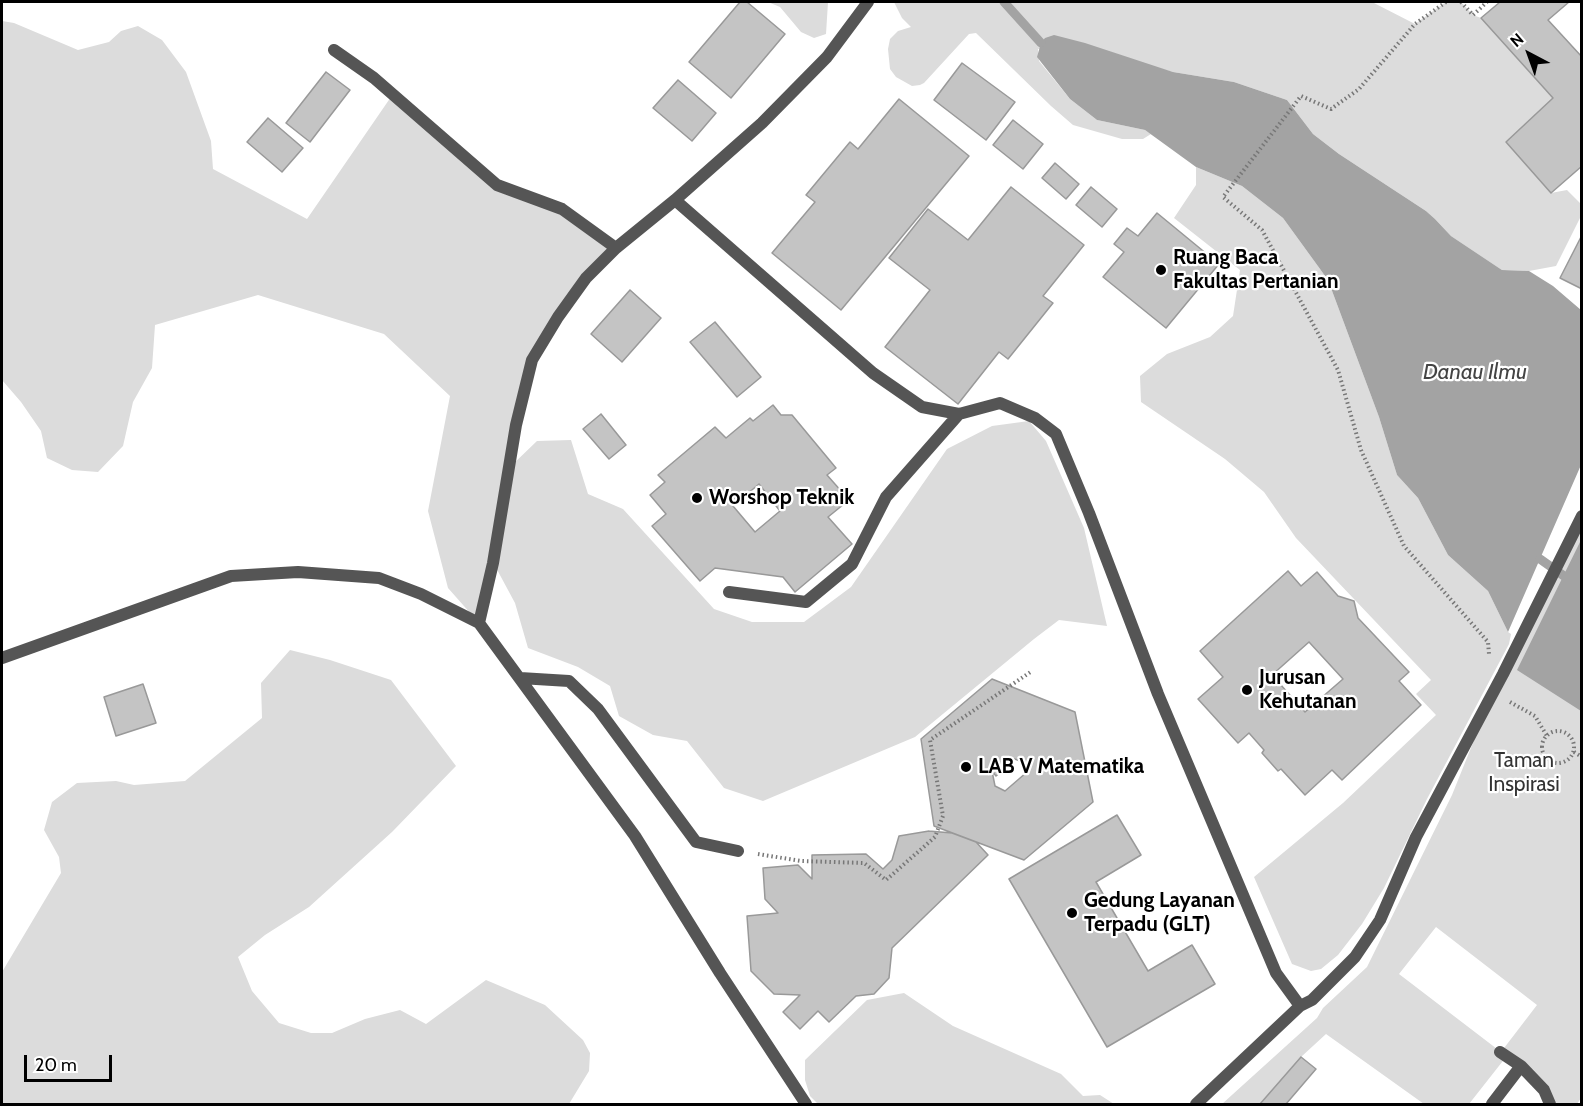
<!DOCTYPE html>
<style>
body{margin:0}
#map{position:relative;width:1583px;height:1106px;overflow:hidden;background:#fff;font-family:Cabin,sans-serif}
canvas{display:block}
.frame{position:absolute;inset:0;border:3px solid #000;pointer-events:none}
.north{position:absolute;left:1499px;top:24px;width:60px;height:60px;-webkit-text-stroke:4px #fff;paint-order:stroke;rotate:319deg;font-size:16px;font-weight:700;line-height:24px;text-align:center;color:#000}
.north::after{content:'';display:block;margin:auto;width:21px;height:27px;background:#000;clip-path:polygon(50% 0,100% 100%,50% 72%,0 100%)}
.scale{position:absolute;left:24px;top:1055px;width:88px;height:27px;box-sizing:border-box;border:3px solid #000;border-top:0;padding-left:8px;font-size:18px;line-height:21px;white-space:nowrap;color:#000;-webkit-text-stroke:4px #fff;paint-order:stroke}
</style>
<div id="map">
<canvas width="1583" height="1106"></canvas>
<div class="frame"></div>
<div class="north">N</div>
<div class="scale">20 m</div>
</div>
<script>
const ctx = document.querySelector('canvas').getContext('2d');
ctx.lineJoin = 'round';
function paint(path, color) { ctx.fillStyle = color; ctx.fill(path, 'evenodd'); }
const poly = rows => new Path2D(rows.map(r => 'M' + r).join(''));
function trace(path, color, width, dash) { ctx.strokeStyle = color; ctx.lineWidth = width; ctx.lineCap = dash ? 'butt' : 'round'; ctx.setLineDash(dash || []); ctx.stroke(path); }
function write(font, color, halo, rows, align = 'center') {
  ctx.font = font + ' Cabin,sans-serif'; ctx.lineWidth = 4.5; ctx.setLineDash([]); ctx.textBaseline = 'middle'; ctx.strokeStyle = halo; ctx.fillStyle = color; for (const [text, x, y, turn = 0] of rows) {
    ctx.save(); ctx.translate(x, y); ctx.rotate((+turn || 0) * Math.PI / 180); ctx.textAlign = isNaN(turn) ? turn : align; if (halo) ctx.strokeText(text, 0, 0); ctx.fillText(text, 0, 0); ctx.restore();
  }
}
const green = poly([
 [768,2,828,2,826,34,814,38,801,32,780,7],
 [894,2,1372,2,1415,24,1446,2,1461,2,1473,15,1481,18,1553,98,1506,142,1551,193,1567,190,1581,204,1581,216,1556,266,1529,271,1502,270,1451,236,1435,219,1426,211,1339,154,1313,134,1287,100,1234,82,1173,72,1144,64,1038,49,1039,61,1070,99,1097,120,1145,130,1151,134,1143,139,1122,139,1073,125,1051,106,976,33,969,34,924,83,920,85,912,86,896,77,890,69,888,49,890,39,898,31,911,27,902,18],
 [2,21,14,23,78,50,109,42,121,31,138,26,162,40,186,72,211,141,213,169,307,219,393,94,496,185,562,209,616,248,586,278,532,360,510,467,537,441,571,440,588,494,623,509,714,609,752,622,804,622,851,587,947,449,992,426,1029,421,1046,441,1084,528,1107,626,1059,620,1034,639,915,737,763,801,724,788,687,741,653,735,619,716,610,686,578,667,528,648,515,603,494,564,479,623,448,588,428,511,450,396,384,334,258,295,155,325,152,368,133,402,123,446,98,472,72,470,47,458,41,431,21,402,2,380],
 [1196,167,1242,186,1283,218,1328,280,1379,417,1397,475,1418,498,1448,555,1488,591,1508,632,1511,634,1509,644,1427,799,1384,888,1362,924,1338,955,1321,969,1311,971,1292,964,1254,877,1343,803,1436,715,1416,694,1431,680,1296,538,1264,492,1225,459,1141,402,1140,376,1167,354,1210,337,1233,316,1240,270,1174,218,1196,185],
 [1581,509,1581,1098,1577,1104,1550,1104,1506,1057,1469,1104,1424,1104,1326,1034,1301,1057,1260,1104,1222,1104,1317,1018,1323,1008,1367,967,1452,795,1493,693],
 [1436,927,1537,1005,1501,1052,1399,974],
 [290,650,330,660,391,680,456,766,392,832,309,907,265,935,238,957,252,991,279,1023,311,1033,332,1033,365,1019,400,1010,426,1024,486,980,545,1005,583,1040,590,1053,589,1071,569,1104,2,1104,2,972,61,873,59,857,44,830,52,802,77,783,116,781,134,785,185,781,262,718,261,683],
 [904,993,953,1026,1061,1074,1083,1096,1100,1095,1114,1104,818,1104,810,1096,805,1080,805,1060,867,1000]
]);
const water = poly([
 [1054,35,1085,43,1173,72,1234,82,1287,100,1313,134,1339,154,1426,211,1435,219,1451,236,1502,270,1529,271,1553,286,1581,310,1581,465,1508,632,1488,591,1448,555,1418,498,1397,475,1379,417,1328,280,1283,218,1242,186,1196,167,1145,130,1097,120,1070,99,1037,57,1041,43,1045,38],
 [1581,540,1582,711,1581,711,1517,670]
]);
const stream = poly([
 [1004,2,1041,43],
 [1540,559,1564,576]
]);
const building = poly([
 [740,2,747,2,785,34,731,98,689,62,740,2],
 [1500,2,1569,2,1548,20,1582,57,1582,166,1551,193,1506,142,1553,98,1481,18,1500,2],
 [962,63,1015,102,986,140,934,100,962,63],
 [326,72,350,90,310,142,286,123,326,72],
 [678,80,716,113,692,141,653,108,678,80],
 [899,99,969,156,841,310,772,253,815,202,806,195,850,142,858,149,899,99],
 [268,118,303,148,282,172,247,142,268,118],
 [1013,120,1043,144,1023,169,993,145,1013,120],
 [1055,163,1079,184,1066,199,1042,178,1055,163],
 [1011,187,1084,245,1043,296,1053,303,1008,359,999,352,958,404,885,347,930,290,889,258,928,209,968,240,1011,187],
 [1091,187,1117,209,1102,227,1076,205,1091,187],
 [1157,213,1219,264,1166,328,1103,277,1124,252,1114,244,1127,228,1138,236,1157,213],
 [1582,235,1582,289,1560,278,1582,235],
 [630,290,661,318,622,362,591,334,630,290],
 [715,322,761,377,737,397,690,342,715,322],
 [773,405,781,415,792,415,836,468,827,475,849,500,828,517,852,544,795,592,783,577,715,568,700,581,652,526,666,514,650,495,665,482,658,475,715,427,726,438,750,418,753,421,773,405],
 [759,484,780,511,755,532,733,506,759,484],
 [601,414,626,445,609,459,583,429,601,414],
 [1288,571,1301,586,1317,572,1338,596,1354,601,1358,618,1409,672,1399,681,1421,705,1342,780,1332,770,1305,795,1281,769,1278,771,1262,753,1264,750,1249,733,1238,743,1198,699,1223,677,1200,651,1288,571],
 [1309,642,1343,679,1305,712,1272,675,1309,642],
 [992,679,1075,712,1093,802,1024,860,934,826,921,739,992,679],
 [1009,757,1023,762,1027,772,1005,791,995,786,992,771,996,776,1013,762,1009,757],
 [143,684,156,723,116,736,104,697,143,684],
 [1117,815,1141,855,1096,882,1148,971,1192,945,1215,984,1107,1047,1009,879,1117,815],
 [929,831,952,833,976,842,988,855,892,948,889,978,874,994,856,996,829,1022,818,1011,800,1029,783,1012,800,995,774,994,751,971,747,916,778,913,765,899,763,868,798,865,812,879,812,855,866,854,883,869,892,860,899,836,929,831],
 [1301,1057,1316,1069,1286,1104,1260,1104,1301,1057]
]);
const path = poly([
 [1446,2,1415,24,1359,89,1331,109,1301,96,1223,197,1262,230,1338,370,1361,450,1404,546,1488,642,1489,654],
 [1461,2,1473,15,1487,2],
 [1510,702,1535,716,1547,736],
 '1542 747a16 16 0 1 1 32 0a16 16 0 1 1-32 0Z',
 [1574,752,1582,757],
 [758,854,801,861,864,863,886,880,935,837,943,816,930,740,1032,671]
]);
const lane = poly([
 [334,50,374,78,497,185,562,209,616,248],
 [675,200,873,373,922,407,959,414,1000,403,1035,418,1056,434,1089,513,1158,694,1276,973,1300,1006],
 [729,592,806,602,852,564,886,497,959,414],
 [479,623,493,563,516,425,532,360,558,317,586,278,616,248,675,200,762,123,827,57,868,2],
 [2,658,231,576,298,572,379,578,421,594,479,623,635,836,720,973,806,1104],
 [520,678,569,681,598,709,696,842,738,851],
 [1521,1066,1544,1090,1550,1104],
 [1196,1104,1300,1006,1312,1000,1355,957,1380,920,1416,837,1503,674,1582,516],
 [1492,1104,1521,1066,1500,1052]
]);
const markers = [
 [1161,270,6,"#000"],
 [697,498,6,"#000"],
 [1247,690,6,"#000"],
 [966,767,6,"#000"],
 [1072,913,6,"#000"]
];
const poiNames = [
 ["Ruang Baca",1173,258],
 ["Fakultas Pertanian",1173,282],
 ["Worshop Teknik",709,498],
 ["Jurusan",1259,678],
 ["Kehutanan",1259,702],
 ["LAB V Matematika",978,767],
 ["Gedung Layanan",1084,901],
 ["Terpadu (GLT)",1084,925]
];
const parkNames = [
 ["Taman",1524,761],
 ["Inspirasi",1524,785]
];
const waterNames = [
 ["Danau Ilmu",1475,373]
];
paint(green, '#dcdcdc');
paint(water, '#a3a3a3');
trace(stream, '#a3a3a3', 9);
paint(building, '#c4c4c4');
trace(building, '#999', 1.5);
trace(path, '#777', 4, [1.5, 3]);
trace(lane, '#555', 12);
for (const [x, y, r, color] of markers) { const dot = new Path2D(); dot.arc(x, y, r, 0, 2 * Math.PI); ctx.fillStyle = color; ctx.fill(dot); trace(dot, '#fff', 2); }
write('bold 21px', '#000', '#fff', poiNames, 'left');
write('21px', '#333', '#fff', parkNames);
write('italic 22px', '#444', '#fff', waterNames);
</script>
